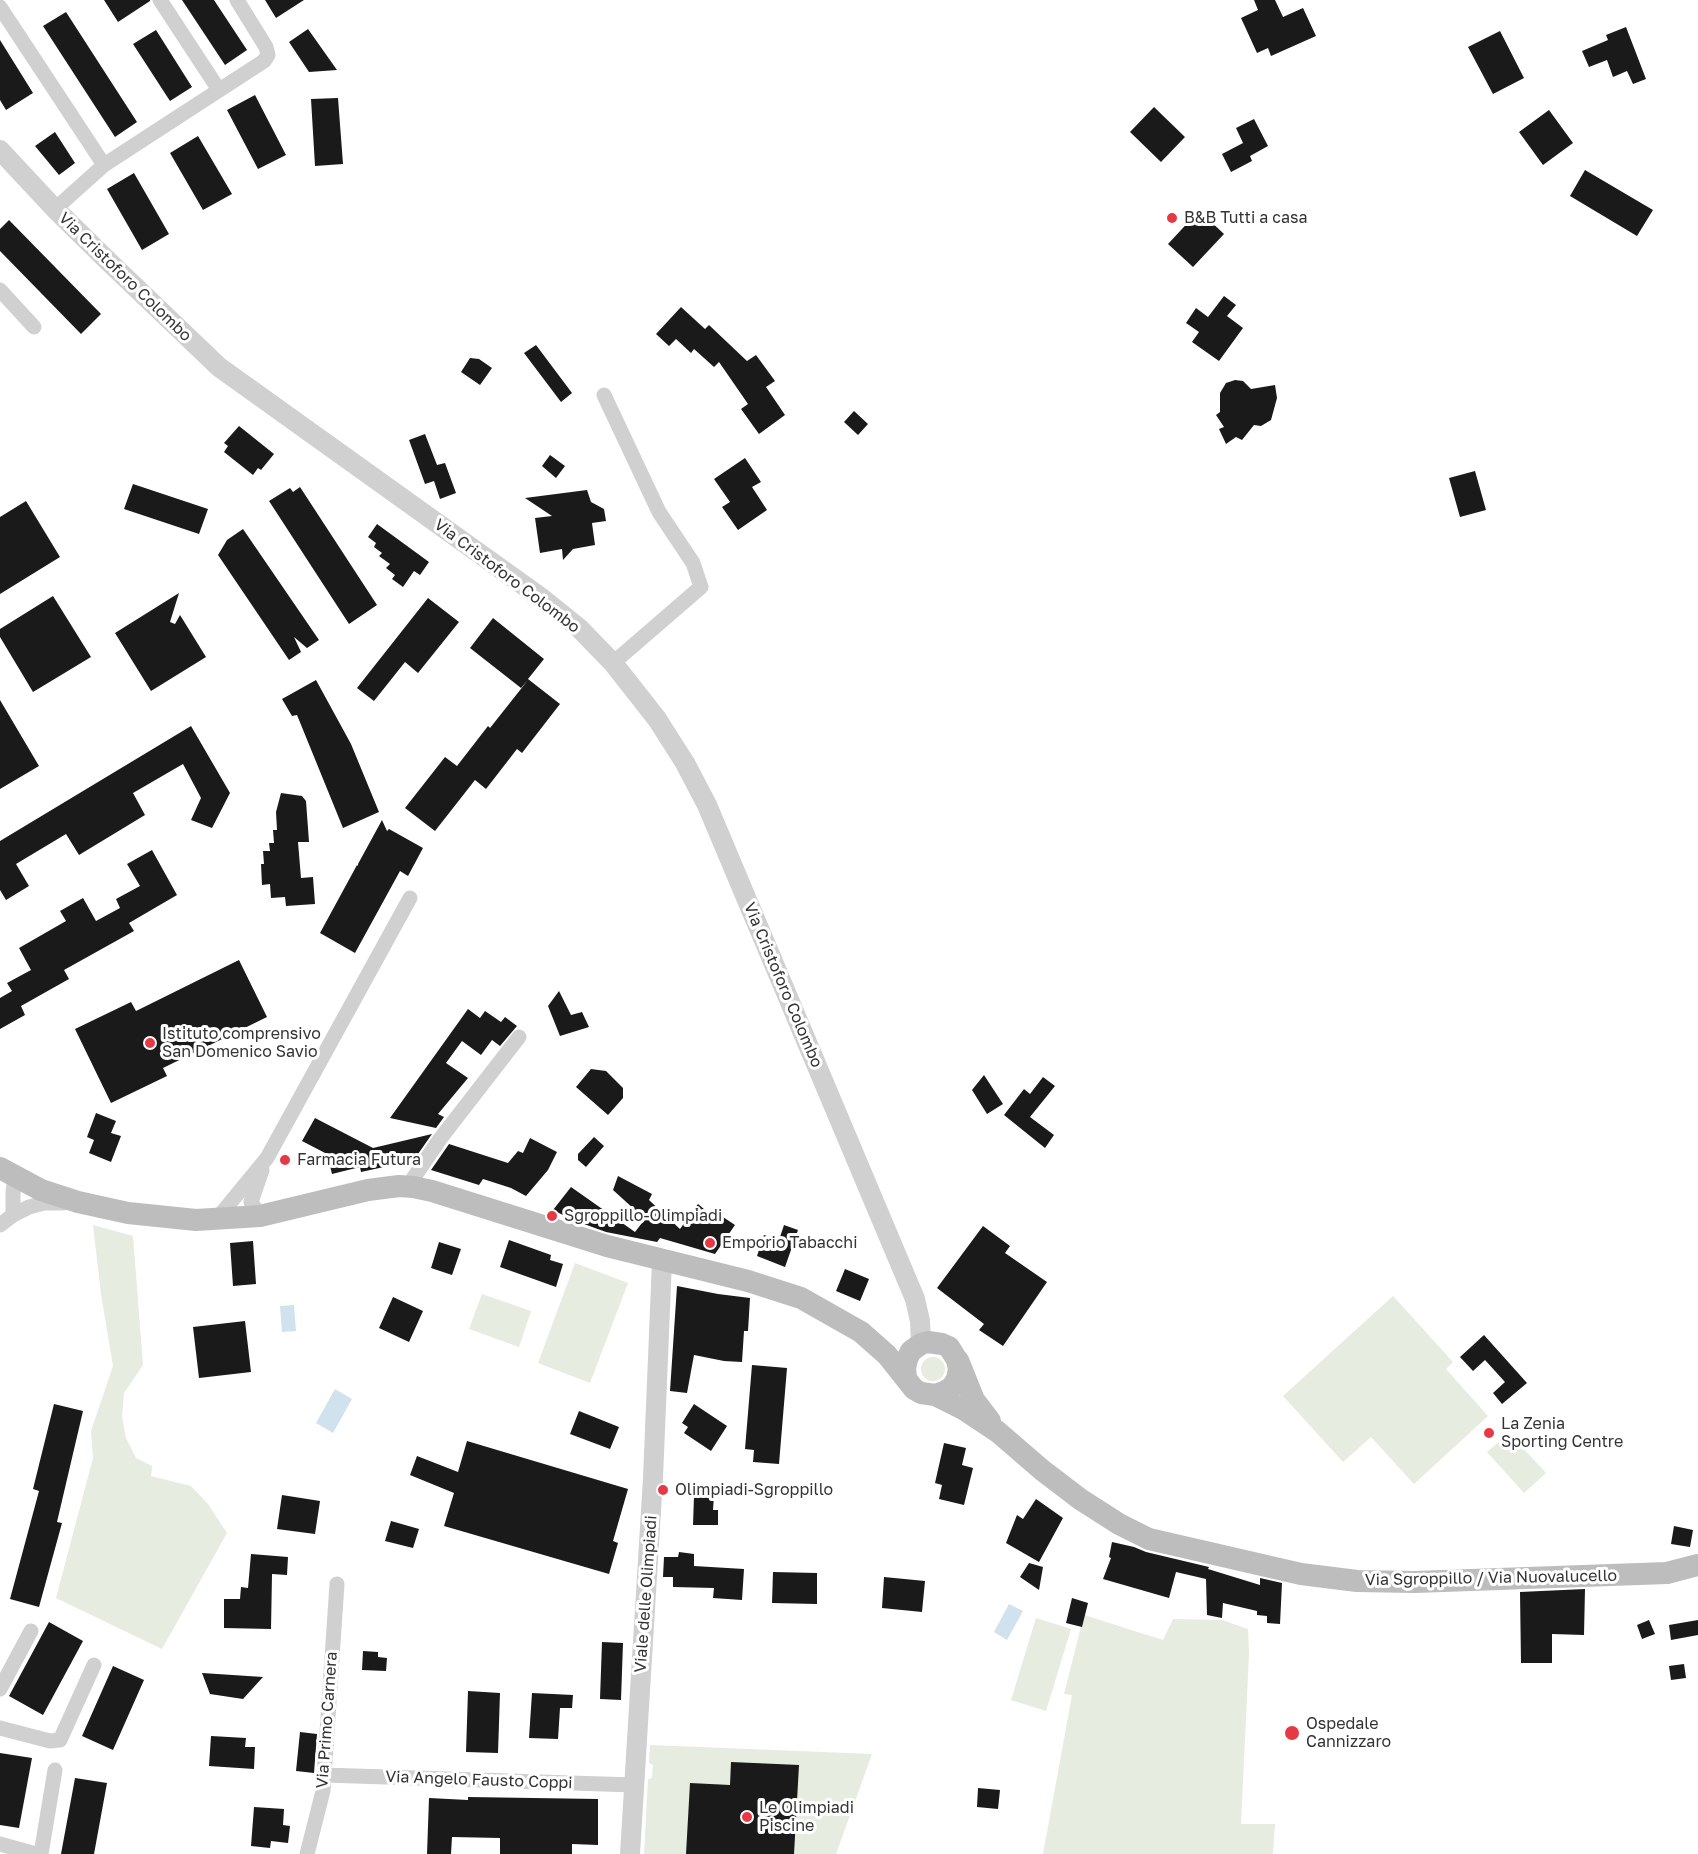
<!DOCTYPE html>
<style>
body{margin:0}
canvas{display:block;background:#fff}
</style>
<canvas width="1698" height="1854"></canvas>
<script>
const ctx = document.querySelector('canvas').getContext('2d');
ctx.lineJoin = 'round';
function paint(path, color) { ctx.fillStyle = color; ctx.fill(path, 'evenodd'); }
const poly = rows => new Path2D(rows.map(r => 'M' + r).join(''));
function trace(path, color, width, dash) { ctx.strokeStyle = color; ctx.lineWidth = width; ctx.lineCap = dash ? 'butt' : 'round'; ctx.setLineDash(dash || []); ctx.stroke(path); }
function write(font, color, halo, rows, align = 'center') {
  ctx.font = font + ' "Golos Text",sans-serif'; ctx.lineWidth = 6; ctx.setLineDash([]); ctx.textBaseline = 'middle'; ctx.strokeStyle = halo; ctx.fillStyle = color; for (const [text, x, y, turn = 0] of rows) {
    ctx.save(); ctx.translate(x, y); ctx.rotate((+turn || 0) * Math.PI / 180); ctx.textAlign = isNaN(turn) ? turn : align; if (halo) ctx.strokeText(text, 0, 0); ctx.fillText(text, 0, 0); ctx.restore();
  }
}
const green = poly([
 [93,1225,133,1236,143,1365,124,1393,122,1416,126,1438,136,1458,152,1466,151,1476,191,1486,208,1504,227,1533,162,1649,56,1598,93,1458,91,1431,113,1366,101,1294],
 [575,1263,628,1283,590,1383,538,1363],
 [482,1294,531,1311,519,1347,469,1329],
 [1393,1296,1453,1362,1446,1369,1488,1416,1414,1484,1371,1437,1343,1462,1283,1396],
 '921 1369a12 12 0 1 1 24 0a12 12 0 1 1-24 0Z',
 [1509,1433,1546,1473,1524,1493,1487,1452],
 [1084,1615,1163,1640,1173,1619,1222,1620,1248,1629,1249,1653,1241,1824,1275,1824,1273,1854,1043,1854,1072,1695,1064,1694],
 [1036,1618,1071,1629,1046,1711,1011,1700],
 [650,1745,872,1754,836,1854,644,1854,648,1779,652,1778,653,1765,649,1763]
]);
const water = poly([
 [294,1305,296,1331,282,1332,280,1306],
 [335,1389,352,1399,333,1433,316,1423],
 [1009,1604,1023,1611,1007,1640,994,1632]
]);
const building = poly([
 [104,0,150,0,150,1,118,22],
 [182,0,214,0,247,50,225,65],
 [265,0,304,0,276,18],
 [1254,0,1275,0,1283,17,1303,8,1316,36,1271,56,1268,48,1257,53,1241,18,1258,10],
 [66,12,137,122,115,137,43,26],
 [1626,27,1646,79,1633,84,1627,71,1613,77,1607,60,1589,67,1582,51,1608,40,1606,35],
 [308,29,337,70,309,72,289,42],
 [156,30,192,87,170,101,133,44],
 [1500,31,1524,78,1493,94,1468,47],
 [0,40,33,93,6,110,0,100],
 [255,95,286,155,258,169,227,110],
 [338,98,343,164,315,166,311,99],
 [1154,107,1185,137,1161,162,1130,132],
 [1549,110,1573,143,1543,165,1519,132],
 [1254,119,1268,146,1250,156,1252,161,1231,172,1222,154,1243,143,1236,128],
 [55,132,75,163,59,175,35,146],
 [198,136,232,194,203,210,170,153],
 [1585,170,1653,210,1637,236,1570,196],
 [134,173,169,234,142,250,107,189],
 [1194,216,1201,222,1206,217,1224,234,1193,267,1168,244],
 [9,220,101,314,81,334,0,251,0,229],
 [1224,296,1236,305,1227,316,1243,328,1219,361,1192,342,1199,332,1186,323,1196,308,1208,317],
 [681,307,705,329,709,325,747,361,756,355,775,381,766,387,785,415,759,434,741,409,748,404,719,362,714,367,694,349,691,353,676,339,669,346,656,334],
 [536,345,572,393,561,402,524,353],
 [470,358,479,359,492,368,480,385,461,372],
 [1235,380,1243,381,1251,389,1275,385,1277,398,1271,420,1261,426,1254,425,1242,440,1236,437,1226,444,1219,429,1224,427,1216,415,1220,412,1220,393,1226,383],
 [854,411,868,424,858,435,844,422],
 [239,426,274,454,261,470,258,468,253,475,224,452,228,446,224,443],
 [425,434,437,465,445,463,456,493,440,499,434,481,425,484,409,440],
 [550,455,565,466,556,478,542,466],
 [745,458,761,482,752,487,767,510,738,530,722,507,730,502,714,479],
 [1475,471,1486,510,1460,517,1449,478],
 [133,484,208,509,199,534,124,509],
 [300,487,377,605,349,624,269,501,290,488,293,492],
 [587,490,591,502,604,509,606,521,592,523,595,545,573,549,563,560,562,549,540,553,535,518,552,516,525,498],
 [26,501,60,557,0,594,0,517],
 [377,524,429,562,420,575,414,571,403,587,392,579,395,575,386,568,390,564,379,556,382,553,374,547,376,543,368,537],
 [243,529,319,640,307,648,294,637,301,652,289,660,218,555,227,540],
 [179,593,170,622,175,624,180,615,206,657,151,691,115,633],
 [53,596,91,657,33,692,0,637,0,629],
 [428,598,459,622,418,673,405,662,374,701,357,688],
 [493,618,544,659,528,679,560,704,522,753,517,749,486,789,475,780,435,831,405,808,445,757,457,766,488,726,490,728,528,680,521,688,470,648],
 [316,680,351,744,379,812,343,828,297,715,292,716,282,699],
 [0,700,39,766,0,789],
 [191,726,230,793,212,828,191,820,201,798,183,764,133,793,145,815,79,855,66,834,16,864,29,886,6,900,0,890,0,841],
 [281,793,302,796,306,801,309,842,298,842,301,878,313,877,315,904,286,906,285,897,271,898,270,884,262,885,261,864,264,864,263,851,270,851,269,843,274,843,273,830,277,830,276,812],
 [382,820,387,831,389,829,423,848,408,876,400,871,355,953,320,933,357,865,358,866,358,864],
 [152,850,177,895,129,923,134,931,64,970,69,979,21,1006,25,1015,0,1029,0,998,12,991,7,983,31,970,19,948,66,921,60,911,83,898,96,921,120,908,116,899,140,886,127,864],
 [239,960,267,1017,163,1068,167,1076,111,1103,75,1029,131,1002,136,1011],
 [559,991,571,1015,582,1012,589,1027,560,1036,548,1006],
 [468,1009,480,1018,485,1011,501,1022,505,1017,517,1026,500,1046,492,1040,481,1055,462,1041,446,1063,468,1078,438,1114,444,1117,436,1128,390,1118],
 [591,1069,606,1071,623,1088,623,1098,608,1115,576,1087],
 [984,1075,1003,1104,987,1114,972,1090],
 [1043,1077,1055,1086,1030,1117,1054,1135,1045,1148,1004,1115,1024,1089,1030,1094],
 [96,1113,116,1121,111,1133,121,1136,111,1162,89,1153,94,1140,87,1137],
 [315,1118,373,1148,432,1134,411,1164,393,1165,361,1172,360,1167,332,1174,327,1154,302,1141],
 [594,1137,604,1146,586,1167,578,1160,578,1154],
 [530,1138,557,1152,548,1170,526,1196,511,1188,483,1179,479,1185,431,1170,449,1144,508,1163,518,1151,523,1153],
 [618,1176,652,1194,649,1200,680,1229,698,1204,711,1215,714,1211,735,1225,715,1254,660,1238,657,1242,606,1232,573,1220,553,1210,571,1187,635,1232,645,1219,613,1190],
 [784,1225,798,1230,785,1267,757,1256,764,1235,779,1240],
 [983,1226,1010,1246,1005,1253,1047,1282,1003,1346,979,1330,984,1324,937,1288],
 [509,1240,551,1255,550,1260,563,1264,556,1287,500,1267],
 [253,1241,256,1284,233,1286,230,1243],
 [439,1242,461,1249,452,1275,431,1268],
 [845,1269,869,1279,860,1301,836,1291],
 [677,1286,718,1294,750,1298,748,1331,744,1331,742,1362,724,1361,694,1355,687,1393,670,1391],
 [393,1297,423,1311,409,1342,379,1328],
 [245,1321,251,1372,199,1378,193,1327],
 [1484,1335,1527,1383,1502,1404,1493,1393,1505,1382,1485,1360,1473,1371,1460,1357],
 [752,1365,787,1368,779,1464,753,1462,754,1450,745,1449],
 [54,1404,83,1411,57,1522,62,1523,39,1607,10,1599,39,1491,33,1489],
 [694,1404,727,1426,711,1451,684,1433,688,1427,682,1423],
 [579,1411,619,1427,610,1449,570,1434],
 [467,1441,628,1489,613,1541,618,1543,609,1574,444,1526,454,1493,410,1475,417,1456,458,1472],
 [944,1443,966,1448,962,1465,973,1468,964,1505,939,1499,942,1485,935,1483],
 [282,1495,320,1501,315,1534,277,1529],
 [694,1496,714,1496,713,1510,718,1510,718,1525,693,1525],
 [1036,1499,1063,1518,1039,1562,1006,1543,1017,1515,1023,1519],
 [391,1521,419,1529,413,1548,385,1541],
 [1674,1526,1693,1530,1690,1547,1671,1544],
 [1112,1542,1134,1547,1146,1552,1209,1567,1208,1569,1260,1585,1260,1578,1282,1583,1280,1624,1267,1623,1267,1616,1257,1615,1257,1611,1223,1603,1222,1618,1207,1615,1206,1579,1176,1572,1169,1598,1103,1579,1111,1558,1109,1557],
 [679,1552,694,1554,694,1566,744,1569,742,1600,713,1598,714,1588,673,1587,673,1577,663,1577,664,1557,678,1557],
 [251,1554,288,1557,287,1575,272,1574,271,1629,224,1628,224,1599,240,1599,241,1587,248,1588],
 [1029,1563,1043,1567,1039,1590,1020,1577],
 [773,1572,817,1573,817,1604,772,1603],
 [884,1577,925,1581,922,1612,882,1608],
 [1585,1589,1584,1635,1552,1634,1552,1663,1521,1663,1520,1592],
 [1072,1598,1088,1603,1082,1627,1066,1623],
 [1649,1620,1655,1634,1642,1639,1637,1625],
 [1698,1620,1698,1635,1671,1640,1669,1625],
 [49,1622,83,1641,43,1715,9,1696],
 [602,1642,623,1643,621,1700,600,1699],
 [363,1651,378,1652,378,1657,387,1658,386,1671,362,1670],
 [1684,1664,1686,1678,1671,1680,1669,1666],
 [113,1666,144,1680,113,1750,82,1736],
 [202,1673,263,1677,243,1699,210,1694],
 [468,1691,500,1693,498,1753,466,1752],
 [532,1693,573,1695,572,1708,560,1708,558,1739,529,1738],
 [300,1732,317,1734,314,1773,296,1771],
 [211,1736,246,1738,245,1747,255,1747,254,1769,209,1766],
 [0,1753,32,1758,19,1828,0,1825],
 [731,1762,799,1765,794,1854,686,1854,690,1783,730,1785],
 [75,1778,107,1783,94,1854,61,1854],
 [978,1788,1000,1790,998,1809,977,1807],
 [468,1797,598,1799,598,1845,572,1844,572,1854,500,1854,500,1838,452,1837,451,1854,427,1854,429,1798,468,1800],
 [254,1807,284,1809,283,1825,290,1826,288,1843,271,1841,270,1848,251,1846]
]);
const minor = poly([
 [160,0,219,90],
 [0,7,104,165],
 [55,209,104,165,264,61,268,55,266,47,237,0],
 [0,290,34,327],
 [604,395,659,512,693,563,701,587,613,663],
 [408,1186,440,1139,519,1037],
 [13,1215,13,1192,15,1177],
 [260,1216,251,1202,262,1170],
 [216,1220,267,1158,410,898],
 [0,1225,13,1215,29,1207,44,1203,63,1203],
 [0,1689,31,1631],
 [0,1728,50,1741,60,1740,94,1665],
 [324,1775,634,1785],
 [0,1844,36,1854],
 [41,1854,55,1770],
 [307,1854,323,1791,337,1584]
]);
const tertiary = poly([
 [0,150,55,209,107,260,219,367,543,599,579,628,613,663,657,719,685,763,707,805,915,1299,920,1321,921,1344],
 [630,1854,653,1478,662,1261]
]);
const secondary = poly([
 [0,1168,41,1190,78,1202,128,1213,196,1220,260,1216,368,1190,399,1186,413,1187,432,1191,607,1246,748,1281,801,1298,861,1332,887,1355,914,1389,921,1393,935,1395,944,1392,952,1387,957,1379,959,1369,957,1360,949,1347,942,1344,928,1342,921,1344,911,1351,907,1359,905,1368,906,1377],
 [958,1360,974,1400,990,1421],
 [935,1395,965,1410,998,1432,1042,1470,1080,1499,1119,1524,1149,1539,1301,1574,1357,1581,1415,1582,1667,1573,1698,1565]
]);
const markers = [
 [1172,218,6,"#e63946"],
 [150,1043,6,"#e63946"],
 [285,1160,6,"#e63946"],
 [552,1216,6,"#e63946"],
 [710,1243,6,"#e63946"],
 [1489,1433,6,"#e63946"],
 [663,1490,6,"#e63946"],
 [1292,1733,8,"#e63946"],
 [747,1817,6,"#e63946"]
];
const poiNames = [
 ["B&B Tutti a casa",1184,218],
 ["Istituto comprensivo",162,1034],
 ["San Domenico Savio",162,1052],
 ["Farmacia Futura",297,1160],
 ["Sgroppillo-Olimpiadi",564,1216],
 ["Emporio Tabacchi",722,1243],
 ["La Zenia",1501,1424],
 ["Sporting Centre",1501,1442],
 ["Olimpiadi-Sgroppillo",675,1490],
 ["Ospedale",1306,1724],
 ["Cannizzaro",1306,1742],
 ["Le Olimpiadi",759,1808],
 ["Piscine",759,1826]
];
const streetNames = [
 ["Via Cristoforo Colombo",125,277,44],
 ["Via Cristoforo Colombo",507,576,37],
 ["Via Cristoforo Colombo",783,985,67],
 ["Via Sgroppillo / Via Nuovalucello",1491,1578,-1],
 ["Viale delle Olimpiadi",646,1594,-86],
 ["Via Primo Carnera",327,1720,-86],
 ["Via Angelo Fausto Coppi",479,1780,2]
];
paint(green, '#e6ecdf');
paint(water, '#cfe2ee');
paint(building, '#1a1a1a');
trace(minor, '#d0d0d0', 15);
trace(tertiary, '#d0d0d0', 20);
trace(secondary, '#bdbdbd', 22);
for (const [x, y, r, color] of markers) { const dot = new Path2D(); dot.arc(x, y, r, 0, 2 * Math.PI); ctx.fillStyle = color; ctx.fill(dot); trace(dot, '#fff', 2); }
write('16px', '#333', '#fff', poiNames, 'left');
write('16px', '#333', '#fff', streetNames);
</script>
